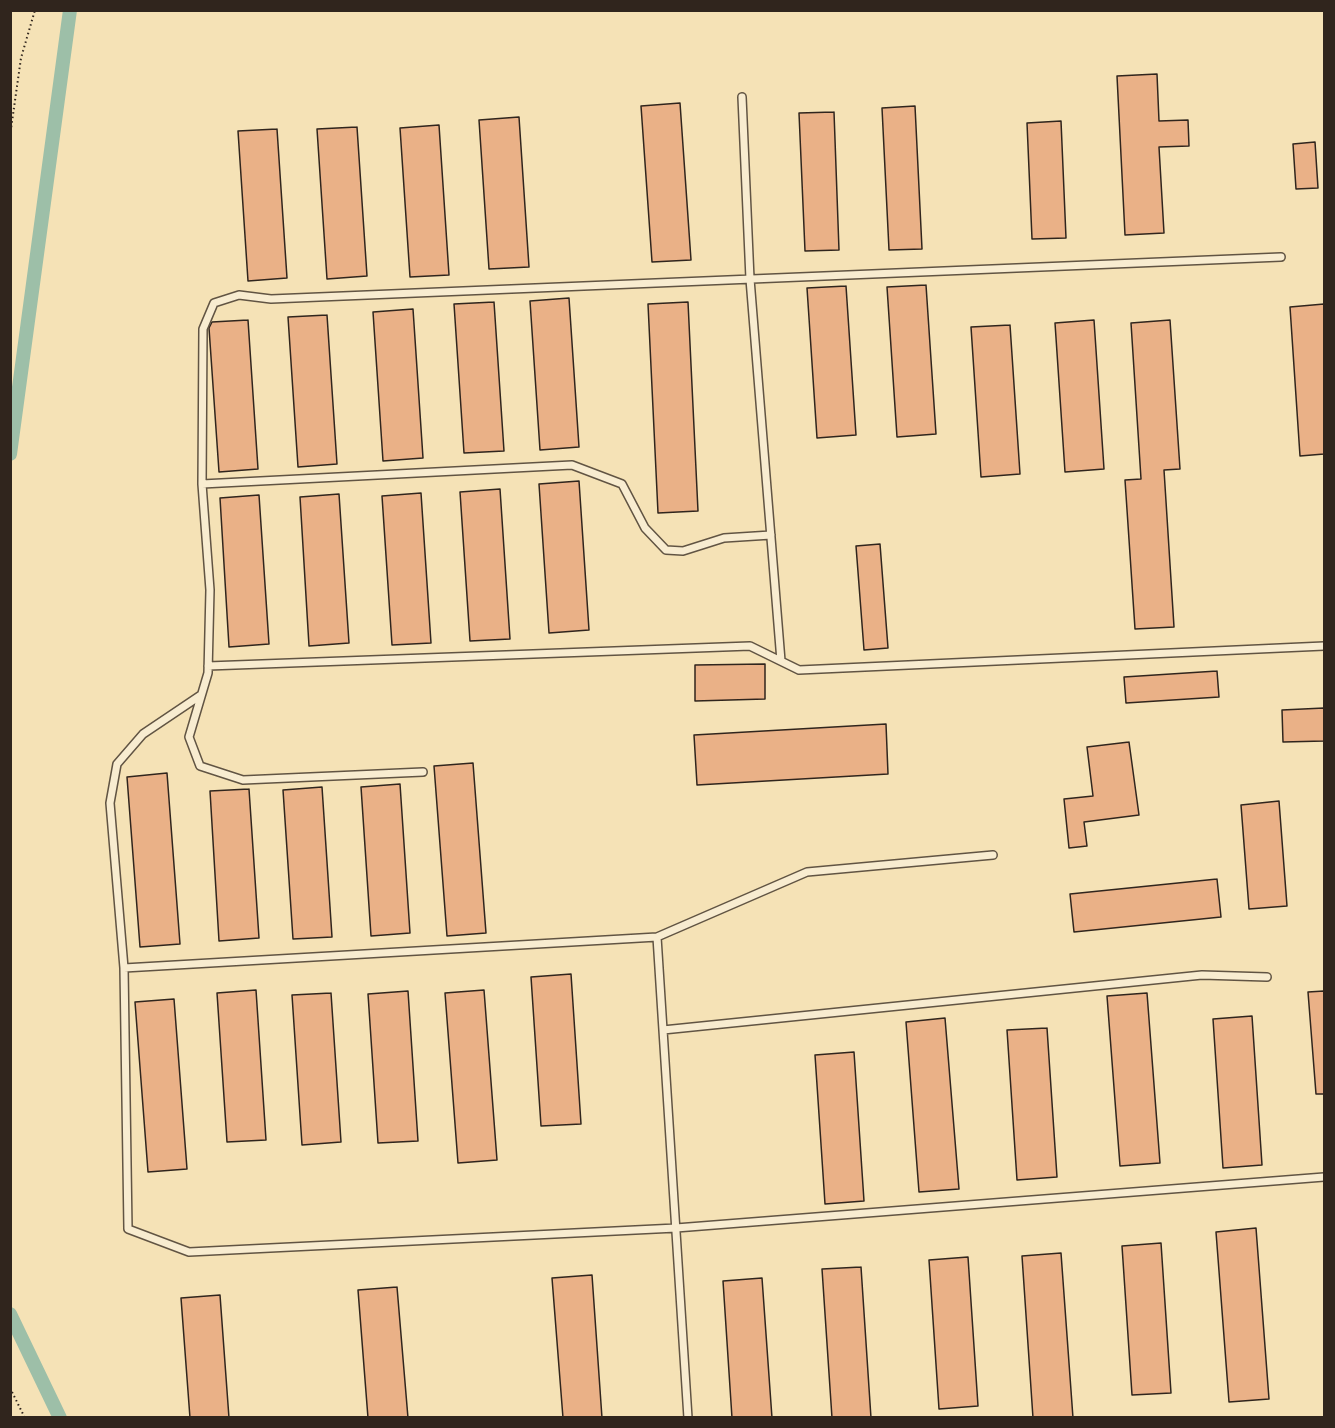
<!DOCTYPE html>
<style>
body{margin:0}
#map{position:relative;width:1335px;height:1428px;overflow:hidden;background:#f5e2b6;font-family:"EB Garamond",serif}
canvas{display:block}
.frame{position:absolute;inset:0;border:12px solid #30251d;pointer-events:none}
</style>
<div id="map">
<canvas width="1335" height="1428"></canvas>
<div class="frame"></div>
</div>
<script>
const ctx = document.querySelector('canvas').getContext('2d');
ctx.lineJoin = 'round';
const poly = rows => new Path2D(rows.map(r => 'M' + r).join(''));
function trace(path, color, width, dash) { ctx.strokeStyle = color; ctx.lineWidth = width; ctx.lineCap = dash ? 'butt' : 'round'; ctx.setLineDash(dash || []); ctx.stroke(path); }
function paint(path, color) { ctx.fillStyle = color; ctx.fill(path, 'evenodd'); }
const canal = poly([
 [10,454,70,10],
 [10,1314,60,1418]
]);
const building = poly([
 [1157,74,1159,121,1188,120,1189,146,1159,147,1164,233,1125,235,1117,76,1157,74],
 [680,103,691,260,652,262,641,106,680,103],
 [915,106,922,249,889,250,882,108,915,106],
 [834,112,839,250,805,251,799,113,834,112],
 [519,117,529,267,489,269,479,120,519,117],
 [1061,121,1066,238,1032,239,1027,123,1061,121],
 [439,125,449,275,410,277,400,128,439,125],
 [357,127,367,276,327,279,317,129,357,127],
 [277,129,287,278,248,281,238,131,277,129],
 [1315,142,1318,188,1296,189,1293,144,1315,142],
 [926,285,936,434,897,437,887,287,926,285],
 [846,286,856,435,817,438,807,288,846,286],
 [569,298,579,447,540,450,530,301,569,298],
 [494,302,504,451,464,453,454,304,494,302],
 [688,302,698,511,658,513,648,304,688,302],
 [1324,304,1324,454,1300,456,1290,307,1324,304],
 [413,309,423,458,383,461,373,312,413,309],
 [327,315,337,464,298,467,288,317,327,315],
 [248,320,258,469,219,472,209,328,212,322,248,320],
 [1094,320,1104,469,1065,472,1055,323,1094,320],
 [1170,320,1180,469,1164,470,1174,627,1135,629,1125,480,1141,479,1131,323,1170,320],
 [1010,325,1020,474,981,477,971,327,1010,325],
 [579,481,589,630,549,633,539,484,579,481],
 [500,489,510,639,470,641,460,492,500,489],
 [421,493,431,643,392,645,382,496,421,493],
 [339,494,349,643,309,646,300,497,339,494],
 [259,495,269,644,229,647,220,498,259,495],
 [880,544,888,648,864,650,856,546,880,544],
 [765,664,765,699,695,701,695,665,765,664],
 [1217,671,1219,697,1126,703,1124,677,1217,671],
 [1324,708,1324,741,1283,742,1282,710,1324,708],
 [886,724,888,774,697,785,694,735,886,724],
 [1129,742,1139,815,1084,822,1087,846,1069,848,1064,799,1093,796,1087,747,1129,742],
 [473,763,486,933,447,936,434,766,473,763],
 [167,773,180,944,140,947,127,777,167,773],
 [400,784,410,933,371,936,361,787,400,784],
 [322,787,332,937,293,939,283,790,322,787],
 [249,789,259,938,219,941,210,791,249,789],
 [1279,801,1287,906,1249,909,1241,805,1279,801],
 [1217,879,1221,917,1074,932,1070,894,1217,879],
 [571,974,581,1124,541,1126,531,977,571,974],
 [256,990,266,1140,227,1142,217,993,256,990],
 [484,990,497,1160,458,1163,445,993,484,990],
 [408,991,418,1141,378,1143,368,994,408,991],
 [1324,991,1324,1094,1316,1094,1308,992,1324,991],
 [331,993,341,1142,302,1145,292,995,331,993],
 [1147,993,1160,1163,1120,1166,1107,996,1147,993],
 [174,999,187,1169,148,1172,135,1002,174,999],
 [1252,1016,1262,1165,1223,1168,1213,1019,1252,1016],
 [945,1018,959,1189,919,1192,906,1022,945,1018],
 [1047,1028,1057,1177,1017,1180,1007,1030,1047,1028],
 [854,1052,864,1201,825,1204,815,1055,854,1052],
 [1256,1228,1269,1399,1229,1402,1216,1232,1256,1228],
 [1161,1243,1171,1393,1132,1395,1122,1246,1161,1243],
 [1061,1253,1073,1418,1033,1418,1022,1256,1061,1253],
 [968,1257,978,1406,939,1409,929,1260,968,1257],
 [861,1267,871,1418,832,1418,822,1269,861,1267],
 [592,1275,602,1418,563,1418,552,1278,592,1275],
 [762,1278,772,1418,732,1418,723,1281,762,1278],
 [397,1287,408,1418,368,1418,358,1290,397,1287],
 [220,1295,229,1418,190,1418,181,1298,220,1295]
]);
const path = poly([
 [10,136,21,58,35,10],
 [10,1388,25,1418]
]);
const lane = poly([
 [742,97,750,279,781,661],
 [202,484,572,465,622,484,645,528,666,550,683,551,724,538,771,535],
 [208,666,750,646,799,670,1324,646],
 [201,695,143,734,117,764,110,803,124,968,128,1229,189,1252,676,1228,1324,1177],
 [423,772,243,780,200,766,189,737,208,673,210,590,202,484,203,329,214,303,239,295,271,299,1281,257],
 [657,937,688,1418],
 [124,968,657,937,807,872,993,855],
 [663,1030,1202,975,1267,977]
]);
trace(canal, '#9dbfa8', 14);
paint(building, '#eab187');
trace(building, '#30251d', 1.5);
trace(lane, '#615443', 10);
trace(path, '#30251d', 2, [1.5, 3]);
trace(lane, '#f8ecd0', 7);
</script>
